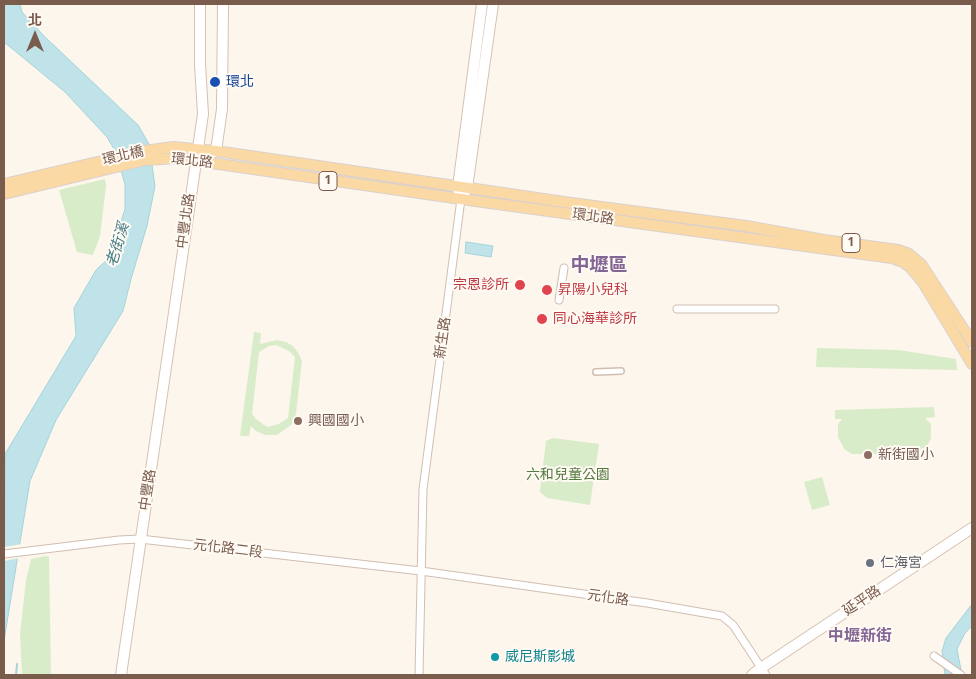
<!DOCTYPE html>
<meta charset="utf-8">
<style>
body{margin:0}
#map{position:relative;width:976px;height:679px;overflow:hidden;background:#fdf6ec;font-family:"Open Sans","Noto Sans TC",sans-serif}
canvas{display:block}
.frame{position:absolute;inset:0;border:5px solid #7a5c4d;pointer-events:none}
.north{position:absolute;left:10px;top:10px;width:50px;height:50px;-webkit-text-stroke:4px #fffaf3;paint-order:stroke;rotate:0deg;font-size:14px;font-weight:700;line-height:20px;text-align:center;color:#7a5c4d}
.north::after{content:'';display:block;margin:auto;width:18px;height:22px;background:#7a5c4d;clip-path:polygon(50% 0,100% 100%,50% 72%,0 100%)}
</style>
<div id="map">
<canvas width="976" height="679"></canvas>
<div class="frame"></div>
<div class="north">北</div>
</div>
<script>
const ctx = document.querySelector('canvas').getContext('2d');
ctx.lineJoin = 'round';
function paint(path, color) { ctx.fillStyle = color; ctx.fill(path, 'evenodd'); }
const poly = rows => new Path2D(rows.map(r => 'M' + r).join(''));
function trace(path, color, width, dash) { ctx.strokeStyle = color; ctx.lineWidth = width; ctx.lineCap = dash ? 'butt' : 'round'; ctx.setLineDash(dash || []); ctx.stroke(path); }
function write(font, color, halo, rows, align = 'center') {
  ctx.font = font + ' "Open Sans","Noto Sans TC",sans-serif'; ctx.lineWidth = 4; ctx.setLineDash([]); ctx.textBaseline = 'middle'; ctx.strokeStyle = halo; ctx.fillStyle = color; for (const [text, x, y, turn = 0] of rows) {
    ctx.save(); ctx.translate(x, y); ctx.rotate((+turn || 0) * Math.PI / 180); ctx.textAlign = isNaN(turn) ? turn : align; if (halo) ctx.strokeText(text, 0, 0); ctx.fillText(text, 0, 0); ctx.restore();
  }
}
const green = poly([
 [105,179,106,186,100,236,93,255,77,252,59,190],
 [254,332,261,333,260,344,277,340,286,342,293,346,299,354,302,361,295,422,277,435,265,435,256,431,251,426,249,436,240,436],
 [276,345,289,351,295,357,288,418,279,424,267,427,256,419,252,414,259,352,269,346],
 [817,348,899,350,956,359,957,370,816,367],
 [934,407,935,417,925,418,931,424,931,438,928,444,923,450,911,454,852,454,845,450,838,437,838,424,842,419,835,419,835,410],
 [553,438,599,444,590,505,547,498,541,493,540,491,546,441],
 [822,477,830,505,812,510,804,482],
 [46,556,49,557,51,675,22,675,20,634,26,580,31,559]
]);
const water = poly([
 [4,4,20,4,22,12,44,36,138,125,149,144,155,186,147,226,131,279,123,311,56,420,30,481,4,641,5,454,76,336,74,308,96,270,110,257,125,209,125,184,115,151,107,137,65,92,4,42,4,4],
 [466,242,493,246,491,257,465,253,466,242],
 [972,604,972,626,965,633,957,649,962,675,945,675,942,651,946,638,972,604]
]);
const pier = poly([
 [22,544,20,558,4,561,4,547]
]);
const stream = poly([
 [16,675,17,664]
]);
const pedestrian = poly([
 [596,372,621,371]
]);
const minor = poly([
 [559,300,564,268],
 [677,309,775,309],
 [4,554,119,540,140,539,421,571,647,603,722,616,733,625,766,675],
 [934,656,961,675],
 [419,675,423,489,461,199]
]);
const secondary = poly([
 [195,161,216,151,222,109,223,4],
 [459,193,458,187,482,4],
 [461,199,467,188,493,4],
 [121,675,203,114,200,64,200,4],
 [752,675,761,668,972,528]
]);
const primary = poly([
 [4,184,144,151,173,147,216,151,571,203,746,226,824,240,898,250,909,254,921,264,972,342],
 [4,194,145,160,177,158,461,199,892,258,903,262,910,267,922,281,972,364]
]);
const markers = [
 [215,82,6,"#1a4fb4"],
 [520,285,6,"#e0444e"],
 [547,290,6,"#e0444e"],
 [542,319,6,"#e0444e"],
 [298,421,5,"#8d6e63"],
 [868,455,5,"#8d6e63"],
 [870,563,5,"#6b7280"],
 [495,657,5,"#0f9aa8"]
];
const shields = [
 [328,181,18],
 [851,243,18]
];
const shieldNames = [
 ["1",328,181],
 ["1",851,243]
];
const transitNames = [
 ["環北",226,82]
];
const streetNames = [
 ["環北橋",123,156,-13],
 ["環北路",192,161,6],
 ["環北路",593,217,8],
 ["中豐北路",186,221,-82],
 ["新生路",443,338,-82],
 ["中豐路",148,490,-81],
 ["元化路二段",228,549,7],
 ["元化路",608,598,8],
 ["延平路",862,601,-34]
];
const healthNames = [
 ["宗恩診所",509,285,"right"],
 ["昇陽小兒科",558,290],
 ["同心海華診所",553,319]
];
const educationNames = [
 ["興國國小",308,421],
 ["新街國小",878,455]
];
const parkNames = [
 ["六和兒童公園",568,475]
];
const worshipNames = [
 ["仁海宮",880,563]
];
const cultureNames = [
 ["威尼斯影城",505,657]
];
const waterNames = [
 ["老街溪",118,245,-73]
];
const quarterNames = [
 ["中壢新街",860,636]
];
const districtNames = [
 ["中壢區",599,266]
];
paint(green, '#d8ecc9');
paint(water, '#bfe3e8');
trace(water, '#a5d3da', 1);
paint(pier, '#fdf6ec');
trace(stream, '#a5d3da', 2);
trace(pedestrian, '#d1beb0', 8);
trace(minor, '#d1beb0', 9);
trace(secondary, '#d6c0b0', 12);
trace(primary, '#dad1cd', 12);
trace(pedestrian, '#fff', 5);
trace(minor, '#fff', 7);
trace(secondary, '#fff', 10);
trace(primary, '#fbd9a5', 10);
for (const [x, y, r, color] of markers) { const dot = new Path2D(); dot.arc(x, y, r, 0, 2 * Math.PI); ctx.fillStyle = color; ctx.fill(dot); trace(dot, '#fffaf3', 2); }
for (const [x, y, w] of shields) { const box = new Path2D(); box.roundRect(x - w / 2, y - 9.5, w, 19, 4); ctx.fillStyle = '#fffaf3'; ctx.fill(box); trace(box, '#7a5c4d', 1); }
write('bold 12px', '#7a5c4d', null, shieldNames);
write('14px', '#164399', '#fffaf3', transitNames, 'left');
write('14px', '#7a5c4d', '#fffaf3', streetNames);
write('14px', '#be3a42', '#fffaf3', healthNames, 'left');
write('14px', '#785e54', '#fffaf3', educationNames, 'left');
write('14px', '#537a41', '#fffaf3', parkNames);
write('14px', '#5b616d', '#fffaf3', worshipNames, 'left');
write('14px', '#0d838f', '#fffaf3', cultureNames, 'left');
write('italic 15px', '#437c86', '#fffaf3', waterNames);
write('bold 16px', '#846695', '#fffaf3', quarterNames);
write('bold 19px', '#846695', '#fffaf3', districtNames);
</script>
